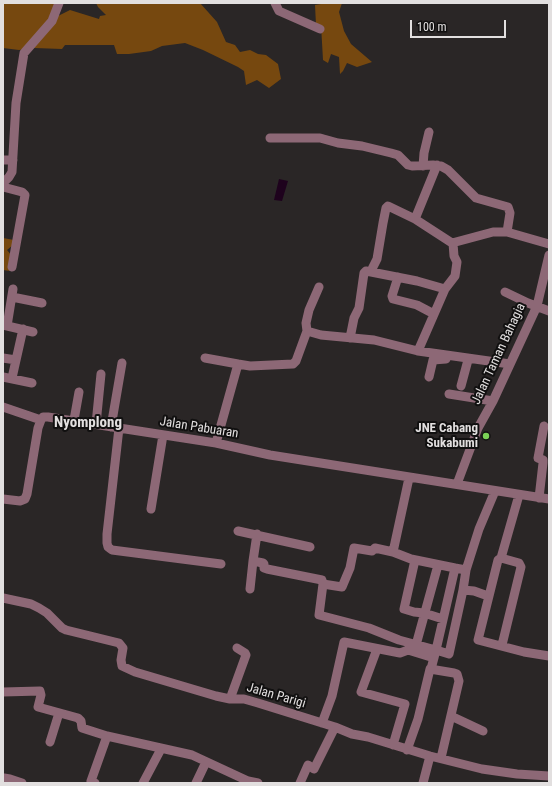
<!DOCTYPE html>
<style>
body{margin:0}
#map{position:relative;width:552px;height:786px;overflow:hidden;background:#2a2626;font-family:"Roboto Condensed",sans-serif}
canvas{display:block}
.frame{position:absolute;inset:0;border:4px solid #e2dfdf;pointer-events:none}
.scale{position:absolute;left:410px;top:20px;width:96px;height:18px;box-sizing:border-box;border:2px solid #e2dfdf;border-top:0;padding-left:5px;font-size:12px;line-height:14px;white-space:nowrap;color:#e2dfdf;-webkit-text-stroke:3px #111010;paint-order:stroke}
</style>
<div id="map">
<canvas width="552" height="786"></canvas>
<div class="frame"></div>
<div class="scale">100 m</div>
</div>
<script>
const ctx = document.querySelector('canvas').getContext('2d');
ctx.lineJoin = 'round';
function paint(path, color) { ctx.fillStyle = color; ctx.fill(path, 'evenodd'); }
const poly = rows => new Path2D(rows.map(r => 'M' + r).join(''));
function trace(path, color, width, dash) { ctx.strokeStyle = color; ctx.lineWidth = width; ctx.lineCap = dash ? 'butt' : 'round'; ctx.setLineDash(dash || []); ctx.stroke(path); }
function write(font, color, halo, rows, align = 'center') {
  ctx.font = font + ' "Roboto Condensed",sans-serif'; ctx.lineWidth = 4; ctx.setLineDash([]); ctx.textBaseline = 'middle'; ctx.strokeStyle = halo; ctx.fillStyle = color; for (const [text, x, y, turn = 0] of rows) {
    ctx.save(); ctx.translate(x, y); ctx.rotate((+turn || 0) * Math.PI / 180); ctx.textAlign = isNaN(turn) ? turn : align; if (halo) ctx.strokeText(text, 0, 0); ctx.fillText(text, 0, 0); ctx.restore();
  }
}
const forest = poly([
 [3,3,61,3,58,16,70,10,99,19,100,16,106,15,98,7,96,3,200,3,217,22,226,42,235,45,240,52,250,50,258,54,266,55,278,64,281,79,269,88,257,80,246,85,244,71,238,67,203,50,185,43,162,46,151,51,129,54,117,54,114,45,65,45,62,49,34,48,19,50,3,48],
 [327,3,342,3,339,12,344,31,351,44,372,62,357,67,347,63,343,71,340,74,339,57,331,54,328,63,323,60,321,25,316,25,315,5],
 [3,238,14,240,13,245,7,250,12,256,10,271,3,270]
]);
const water = poly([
 [279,179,288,181,282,201,274,200]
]);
const minor = poly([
 [275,3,279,11,320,29],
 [270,138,320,138,338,143,362,146,391,153,398,155,408,165,412,166,433,165,441,166,448,170,476,198,508,207,510,213,507,232,549,244],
 [3,160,13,160],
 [423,166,424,153,429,132],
 [3,183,9,177,12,172,16,103,24,53,52,21,59,3],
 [3,187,22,192,25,195,12,267],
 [415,219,437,165],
 [371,271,377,259,383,223,386,208,388,206,415,219,452,243,493,232,507,232],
 [398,277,392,296,393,299,417,305,434,314],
 [505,292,528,303,549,311],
 [12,297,42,303],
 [3,325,33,332],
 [7,326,13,289],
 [307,331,306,323,309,310,319,287],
 [350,338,354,318,359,308,364,273,366,271,417,281,445,289],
 [418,351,445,289,455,276,457,262,454,256,453,243],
 [3,358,16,360],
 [205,358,238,364],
 [3,377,32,383],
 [429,377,433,360,446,359],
 [12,378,23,329],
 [461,386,468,360],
 [449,394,493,401],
 [3,407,41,420],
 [74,420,79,392],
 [96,424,101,374],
 [111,427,122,363],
 [119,428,107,534,107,543,108,547,112,550,221,564],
 [216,443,238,364,250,366,293,364,296,361,307,331,321,335,374,340,418,351,510,364],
 [409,478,393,552,375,548,372,551,354,548,350,568,342,587,323,584,319,615,369,628,399,640,436,650,431,669],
 [457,484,478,428,493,401,537,306,549,255],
 [539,498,543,463,543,460,538,458,544,426],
 [3,499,20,501,25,499,27,494,38,428,41,420,43,417,48,417,216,443,270,455,549,499],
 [151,509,163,435],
 [238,531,310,547],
 [257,534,253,561,263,563,264,564,264,568,267,569,322,580,323,584],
 [393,552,411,559,455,568,436,650,449,654,463,590,474,591,488,596],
 [501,558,519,495],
 [415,560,404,609,414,612,424,613,443,619],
 [455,568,466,570,479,529,495,491],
 [250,589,253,561],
 [463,590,466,570],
 [3,598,31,604,39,608,47,613,62,628,66,630,119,643,123,648,121,660,122,666,135,672,216,696,230,699,244,699,258,703,335,727,352,734,368,737,430,756,482,769,517,774,549,776],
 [416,645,438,565],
 [502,645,521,567,519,563,501,558,498,560,478,640,524,652,549,656],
 [377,649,361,692,405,704,393,745],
 [3,692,40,691,41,695,38,707,78,718,81,721,82,728,107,736,192,755,248,781,258,783],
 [230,699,246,655,245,653,237,648],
 [451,716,483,731],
 [322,723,332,696,344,642,400,653,408,650,434,658],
 [50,742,59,713],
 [407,750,418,719,430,669,454,673,457,674,459,681,441,758],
 [3,779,4,778,10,779,22,783],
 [95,783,91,781,107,736],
 [143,783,161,749],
 [196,783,206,762],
 [300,783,308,765,314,769,335,727],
 [423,783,430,756]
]);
const markers = [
 [486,436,4,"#7bd156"]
];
const streetNames = [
 ["Jalan Taman Bahagia",499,354,-65],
 ["Jalan Pabuaran",199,428,9],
 ["Jalan Parigi",276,696,16]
];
const poiNames = [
 ["JNE Cabang",478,429],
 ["Sukabumi",478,444]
];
const quarterNames = [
 ["Nyomplong",88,423]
];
paint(forest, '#76480f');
paint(water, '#1e021d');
trace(minor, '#8d6876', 9);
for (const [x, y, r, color] of markers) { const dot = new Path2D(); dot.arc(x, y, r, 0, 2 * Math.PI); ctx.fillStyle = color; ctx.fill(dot); trace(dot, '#111010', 1.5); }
write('13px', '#e2dfdf', '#111010', streetNames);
write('bold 13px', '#e2dfdf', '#111010', poiNames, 'right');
write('bold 15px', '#e2dfdf', '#111010', quarterNames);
</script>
